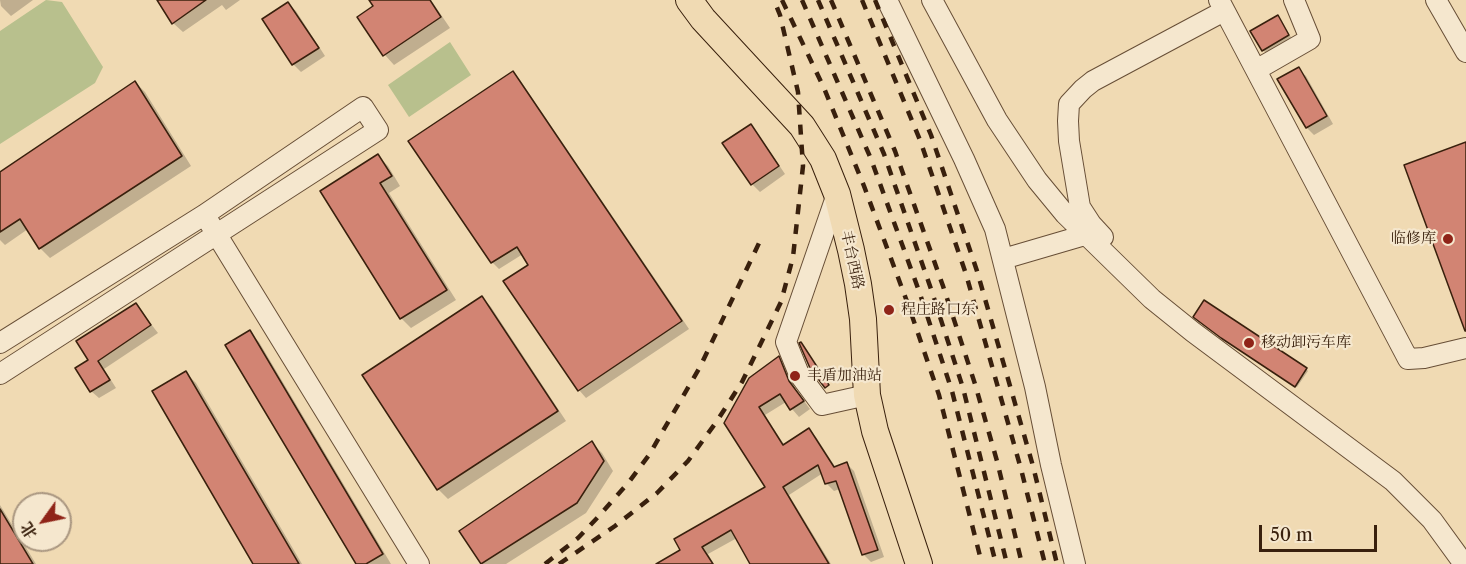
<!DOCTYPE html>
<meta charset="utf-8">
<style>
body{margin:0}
#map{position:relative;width:1466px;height:564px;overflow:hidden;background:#f0dab3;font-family:"Libre Caslon Text","Noto Serif SC",serif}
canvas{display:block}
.north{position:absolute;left:12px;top:492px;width:60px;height:60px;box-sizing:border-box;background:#f5e7ce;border:2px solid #aa9781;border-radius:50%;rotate:237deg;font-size:16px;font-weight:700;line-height:24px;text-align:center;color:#39200d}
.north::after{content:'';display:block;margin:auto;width:21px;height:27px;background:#8f2418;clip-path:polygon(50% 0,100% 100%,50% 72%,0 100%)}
.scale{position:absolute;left:1259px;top:525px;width:118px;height:27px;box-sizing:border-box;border:3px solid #39200d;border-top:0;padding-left:8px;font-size:18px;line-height:21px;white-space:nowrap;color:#39200d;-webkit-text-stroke:4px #f5e7ce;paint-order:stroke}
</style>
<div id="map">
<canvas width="1466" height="564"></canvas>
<div class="north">北</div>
<div class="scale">50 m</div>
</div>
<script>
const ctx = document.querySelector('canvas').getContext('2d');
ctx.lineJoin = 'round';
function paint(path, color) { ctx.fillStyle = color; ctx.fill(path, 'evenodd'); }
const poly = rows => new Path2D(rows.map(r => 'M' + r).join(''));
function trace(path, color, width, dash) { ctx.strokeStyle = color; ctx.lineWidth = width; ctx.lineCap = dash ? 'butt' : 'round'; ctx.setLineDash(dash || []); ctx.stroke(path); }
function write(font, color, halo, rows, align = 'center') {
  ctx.font = font + ' "Libre Caslon Text","Noto Serif SC",serif'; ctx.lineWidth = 4.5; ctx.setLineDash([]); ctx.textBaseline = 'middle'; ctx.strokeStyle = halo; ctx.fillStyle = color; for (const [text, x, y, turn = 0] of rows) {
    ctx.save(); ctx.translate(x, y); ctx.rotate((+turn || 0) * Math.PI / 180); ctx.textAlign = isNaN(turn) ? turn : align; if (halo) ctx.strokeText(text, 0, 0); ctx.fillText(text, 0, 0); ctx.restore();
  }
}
const green = poly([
 [46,0,62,2,103,67,95,83,0,144,0,31],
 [450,42,471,75,409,117,388,85]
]);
const shadow = poly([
 [0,0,33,0,11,16,1,6],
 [159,0,240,0,226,10,222,5,183,32,173,23],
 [371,0,431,0,450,28,394,65,385,55,359,18,375,7],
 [288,4,296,11,325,56,301,72,293,64,264,20],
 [1277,17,1293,40,1268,55,1263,50],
 [1298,69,1306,76,1333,124,1314,135,1307,128,1280,80],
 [513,72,520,80,689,329,586,398,579,390,505,282,530,265,523,254,499,269,492,262],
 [135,82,145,92,191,166,50,258,40,248,28,229,5,245,0,240,0,174],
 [751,126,758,134,785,174,760,192,753,185,724,144],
 [378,156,388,166,400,186,389,193,456,300,411,328,401,318,322,191],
 [482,297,491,307,566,421,448,499,438,489],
 [136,305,158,333,104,369,116,388,99,398,91,391,90,360],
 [249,332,259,342,391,564,357,564],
 [1224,339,1306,369,1308,371,1297,387],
 [779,358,786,365,796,390,810,409,799,417,786,402,765,415,785,446,809,430,816,437,836,468,847,464,854,471,884,557,871,562,863,554,840,489,834,491,827,484,823,473,789,495,831,564,752,564,737,538,708,554,714,564,659,564,682,550,767,488,725,423],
 [186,373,196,383,302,564,254,564],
 [592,443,602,453,613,471,586,513,506,564,483,564,482,563],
 [0,505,36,564,0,564]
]);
const building = poly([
 [157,0,206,0,172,24,157,0],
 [369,0,430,0,441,17,383,56,357,17,373,6,369,0],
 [288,2,319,48,292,65,262,19,288,2],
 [1278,15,1289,35,1262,51,1250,31,1278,15],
 [1299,67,1327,116,1306,128,1277,79,1299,67],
 [513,71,682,321,578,391,503,281,528,265,517,247,491,263,408,141,513,71],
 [135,81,182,156,39,249,20,219,0,232,0,172,135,81],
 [751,124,779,166,751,185,722,143,751,124],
 [1466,142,1466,331,1465,331,1404,165,1466,142],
 [378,154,392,176,380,183,447,290,400,319,320,191,378,154],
 [482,296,558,411,437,490,362,375,482,296],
 [1204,300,1307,368,1295,387,1221,338,1193,317,1204,300],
 [136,303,151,325,98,361,110,380,90,392,75,368,88,360,76,341,136,303],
 [250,330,383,554,366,564,356,564,225,345,250,330],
 [801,342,829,385,825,388,810,368,799,343,801,342],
 [779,356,789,381,804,401,790,410,780,394,759,407,783,445,809,428,834,467,847,462,878,550,862,555,836,481,825,484,818,465,783,487,829,564,750,564,731,530,702,547,713,564,656,564,680,550,674,539,765,487,724,423,749,378,779,356],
 [186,371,299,564,253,564,152,391,186,371],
 [592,441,604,461,577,503,481,564,459,531,592,441],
 [0,509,33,564,0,564,0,509]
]);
const minor = poly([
 [887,0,964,159,995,229,1035,387,1051,465,1075,564],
 [932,0,997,120,1037,180,1065,214,1152,299,1193,332,1393,481,1432,520,1464,564],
 [1219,0,1408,359,1424,358,1466,348],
 [1436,0,1466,52],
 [1256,70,1310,39,1294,0],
 [837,194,786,342,799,374,822,405,867,395],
 [209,222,419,564],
 [1103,237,1091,224,1080,207,1069,141,1068,121,1069,104,1083,89,1093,81,1224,11],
 [1003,259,1085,235],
 [0,343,204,215,363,107,378,130,0,374]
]);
const major = poly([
 [689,0,703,19,802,126,823,159,837,194,851,250,858,284,863,319,867,395,875,431,919,564]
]);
const rail = poly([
 [782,0,824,88,864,186,909,307,939,395,982,564],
 [802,0,871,159,919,291,952,391,996,564],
 [818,0,884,154,931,289,963,388,1007,564],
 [831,0,895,151,943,286,975,384,997,461,1022,564],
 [862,0,920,140,966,274,1021,469,1045,564],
 [875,0,931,135,977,271,1033,466,1057,564],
 [545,564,578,538,599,516,629,482,649,455,700,367,760,241],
 [559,564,615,526,657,493,688,461,717,421,742,382,781,302,793,257,803,166,798,92,780,15,774,0]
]);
const markers = [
 [1448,239,6,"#8f2418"],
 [889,310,6,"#8f2418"],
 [1249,343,6,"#8f2418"],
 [795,376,6,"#8f2418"]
];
const poiNames = [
 ["临修库",1436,239,"right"],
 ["程庄路口东",901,310],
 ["移动卸污车库",1261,343],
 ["丰盾加油站",807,376]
];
const streetNames = [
 ["丰台西路",852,260,78]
];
paint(green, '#b8c08d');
paint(shadow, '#0003');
paint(building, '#d28473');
trace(building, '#39200d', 1.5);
trace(minor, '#674e36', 22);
trace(major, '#39200d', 28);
trace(minor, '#f5e7ce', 20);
trace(major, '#f0dab3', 26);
trace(rail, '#39200d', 4.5, [10, 10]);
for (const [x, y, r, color] of markers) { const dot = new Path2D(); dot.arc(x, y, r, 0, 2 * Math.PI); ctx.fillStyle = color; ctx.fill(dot); trace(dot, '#f5e7ce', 2); }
write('15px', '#39200d', '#f5e7ce', poiNames, 'left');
write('15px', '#39200d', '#f5e7ce', streetNames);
</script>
